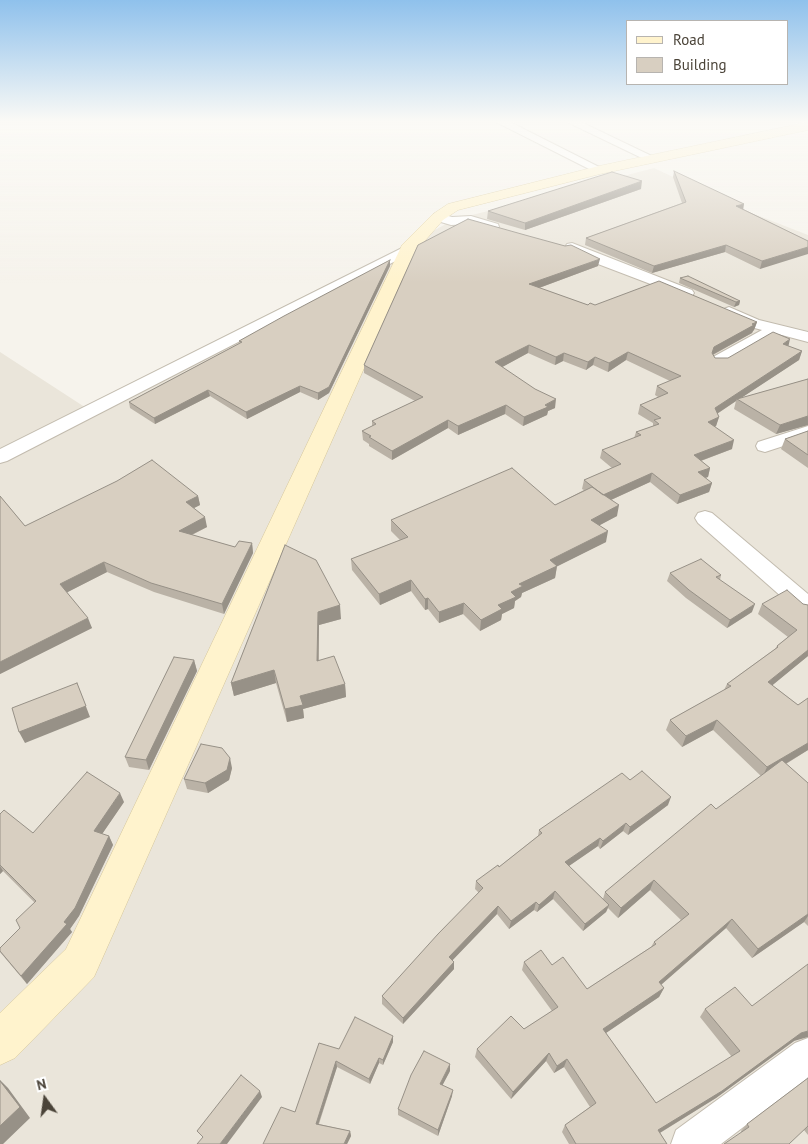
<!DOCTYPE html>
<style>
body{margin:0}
#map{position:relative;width:808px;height:1144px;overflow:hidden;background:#f6f3ec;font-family:"PT Sans",sans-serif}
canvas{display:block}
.legend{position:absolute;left:626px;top:20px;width:162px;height:65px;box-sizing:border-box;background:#fff;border:1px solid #b7b4b0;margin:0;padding:6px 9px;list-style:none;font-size:15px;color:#4b4439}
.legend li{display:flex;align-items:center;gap:10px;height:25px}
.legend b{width:25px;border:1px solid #b7b4b0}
.north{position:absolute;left:20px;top:1074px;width:50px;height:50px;-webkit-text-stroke:4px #fff;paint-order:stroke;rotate:346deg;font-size:14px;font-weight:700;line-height:20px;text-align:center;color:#4b4439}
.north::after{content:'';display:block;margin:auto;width:18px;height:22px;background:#4b4439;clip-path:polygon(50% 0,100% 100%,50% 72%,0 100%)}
</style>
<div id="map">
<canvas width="808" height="1144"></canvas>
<ul class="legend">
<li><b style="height:6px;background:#fff3cd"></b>Road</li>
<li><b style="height:14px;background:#d8cfc1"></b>Building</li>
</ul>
<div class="north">N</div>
</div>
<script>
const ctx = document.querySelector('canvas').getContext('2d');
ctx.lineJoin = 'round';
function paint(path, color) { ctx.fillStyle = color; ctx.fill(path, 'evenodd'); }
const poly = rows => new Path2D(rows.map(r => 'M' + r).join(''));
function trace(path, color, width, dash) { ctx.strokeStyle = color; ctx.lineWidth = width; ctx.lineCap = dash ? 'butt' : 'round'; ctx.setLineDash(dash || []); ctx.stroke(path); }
const residential = poly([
 [654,168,744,210,808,235,808,1144,0,1144,0,352,97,415,133,397,453,220]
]);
const street = poly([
 [496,122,510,122,605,170,599,173,595,172,496,122],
 [567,122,581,122,658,159,656,161,648,161,567,122],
 [438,213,452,217,471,216,498,224,499,227,493,231,470,224,451,225,434,220,432,217,434,214,438,213],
 [572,243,692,290,694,293,692,296,682,296,598,264,567,250,565,247,567,244,572,243],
 [408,245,413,246,415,249,413,252,7,461,0,463,0,449,408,245],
 [729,307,759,320,808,332,808,342,778,334,725,365,713,365,711,361,713,357,762,330,747,326,724,315,721,312,724,309,729,307],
 [808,426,808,438,765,452,758,450,756,446,758,442,808,426],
 [705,511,712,513,808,594,808,615,800,613,698,523,695,518,698,513,705,511],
 [808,1038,808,1078,721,1144,671,1144,676,1130,795,1043,808,1038]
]);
const secondary = poly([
 [808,122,808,130,600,174,458,210,443,220,416,251,94,977,15,1058,0,1065,0,1013,66,949,402,245,433,214,448,204,599,166,808,122]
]);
const wall = poly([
 [674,171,743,209,808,241,760,269,725,252,652,273,585,245,586,238,682,203,673,177],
 [641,189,525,230,487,219,488,211],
 [418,245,598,266,539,288,588,305,757,322,754,330,753,331,752,333,713,355,715,358,728,358,788,346,802,351,799,360,741,398,808,379,808,425,776,434,734,409,736,401,717,414,719,417,716,426,715,427,732,449,701,461,710,468,708,477,705,478,712,483,709,492,677,504,650,482,611,500,617,516,599,525,606,542,557,566,555,578,522,593,521,597,515,601,514,608,502,614,501,620,480,631,463,614,439,623,428,609,425,610,411,591,380,605,352,570,351,559,400,540,391,531,391,520,555,505,584,490,582,489,584,480,612,468,600,458,602,450,634,438,636,432,653,426,653,423,638,414,640,405,658,397,655,395,657,386,670,381,626,360,608,372,593,365,586,370,563,361,555,365,528,353,502,367,555,408,548,411,547,415,523,426,505,414,458,435,448,428,392,460,369,446,369,444,363,440,362,431,372,426,372,421,415,401,364,373,364,365],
 [390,260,390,266,329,393,318,400,300,392,247,419,210,396,155,424,130,408,129,402,227,350,240,343,239,341],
 [680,278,740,301,739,305,734,307,679,283],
 [808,431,808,468,781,449,785,439],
 [0,496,25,526,198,496,200,505,194,508,207,527,192,535,235,547,252,543,253,553,224,614,154,592,107,572,67,592,92,628,0,674],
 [285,545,341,619,319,625,319,660,345,684,346,697,303,709,304,718,287,722,276,683,234,696,231,683],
 [670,573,721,575,720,580,752,612,727,628,686,598,667,581],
 [762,604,803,604,808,605,808,656,772,685,798,705,808,698,808,750,786,764,808,783,808,926,804,922,752,958,726,928,661,985,664,988,659,997,606,1033,656,1103,732,1057,700,1017,705,1009,752,1006,794,1041,716,1098,660,1133,667,1144,569,1144,562,1132,565,1125,590,1107,564,1067,554,1073,546,1061,511,1099,475,1057,477,1049,524,1029,552,1011,522,970,524,962,552,965,587,989,651,947,654,942,681,920,650,890,618,918,608,908,606,912,583,931,553,899,537,912,534,910,509,929,497,914,452,960,454,969,403,1024,382,1004,382,996,479,893,475,889,476,881,499,867,538,836,539,830,630,780,668,805,628,835,623,831,600,849,598,846,569,866,603,899,605,892,761,776,713,730,682,747,666,730,670,720,724,690,727,684,775,649,777,646,788,637,758,614],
 [194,660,197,671,149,770,129,767,125,757],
 [232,768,229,780,208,793,187,789,184,779],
 [124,802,102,834,109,836,113,845,79,916,70,929,72,932,27,984,0,952,20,928,35,903,3,871,0,874,0,814,33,833],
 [393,1036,393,1042,383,1065,379,1063,370,1084,337,1067,319,1124,350,1131,351,1136,347,1144,295,1112,339,1049],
 [450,1071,442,1085,452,1096,438,1136,398,1115,398,1109],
 [808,1078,808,1135,804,1130,741,1132,741,1131,747,1124]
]);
const shadedWall = poly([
 [642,181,641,189,525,230,525,223],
 [744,204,743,211,736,206],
 [726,245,725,252,652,273,654,266],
 [808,247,808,254,760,269,762,261],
 [600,259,598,266,528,292,529,284],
 [390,260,390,266,329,393,318,400,318,393],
 [740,301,739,305,734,307,736,302],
 [757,322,754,330,753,331,752,333,712,355,712,353,714,347],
 [790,339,788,348,783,344],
 [529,345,528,353,495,371,495,362],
 [802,351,799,360,738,400,737,399,736,401,712,417,715,408],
 [628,352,626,360,608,372,609,363],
 [564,353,563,361,555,365,556,357],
 [595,357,593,365,586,370,588,362],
 [300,386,300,392,247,419,246,412],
 [208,390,210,396,155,424,154,418],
 [556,399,555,408,548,411,547,415,523,426,524,417],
 [506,405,505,414,458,435,458,426],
 [808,416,808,425,776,434,780,425],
 [719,417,716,426,706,431,708,422],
 [448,420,448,428,392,460,392,451],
 [734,440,732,449,692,464,694,455],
 [710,468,708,477,696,481,698,472],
 [652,473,650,482,602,504,603,495],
 [712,483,709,492,677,504,680,495],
 [198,496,200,505,188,511,186,502],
 [619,505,617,516,589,531,591,520],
 [205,517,207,527,181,540,179,531],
 [608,531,606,542,556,567,557,566,555,578,522,593,521,597,515,601,514,608,502,614,501,620,480,631,481,620,498,605,519,584,550,560],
 [252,543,253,553,224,614,222,604],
 [104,562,107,572,64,594,60,584],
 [411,580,411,591,380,605,379,594],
 [428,598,428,609,425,610,425,599],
 [464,603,463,614,439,623,439,612],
 [755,604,752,612,727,628,730,620],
 [340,605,341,619,319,625,318,674,317,661,318,612],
 [88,618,92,628,0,674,0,662],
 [808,650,808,656,763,693,768,682],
 [194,660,197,671,149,770,146,760],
 [274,670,276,683,234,696,231,683],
 [77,683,90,717,25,743,19,732],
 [345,684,346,697,303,709,304,718,287,722,285,709,300,696],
 [717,720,713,730,682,747,686,736],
 [808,743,808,750,762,778,767,767],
 [230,758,232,768,229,780,208,793,205,783],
 [120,793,124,802,98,840,94,831],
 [671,797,668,805,628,835,630,827],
 [626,823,623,831,600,849,603,841],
 [109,836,113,845,79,916,70,929,72,932,27,984,21,976,64,922],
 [600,838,598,846,563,870,565,862],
 [0,866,3,871,0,874],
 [654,880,650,890,618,918,621,908],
 [555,891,553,899,537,912,539,905],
 [536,902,534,910,509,929,511,921],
 [609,905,606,912,583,931,585,924],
 [498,906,497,914,448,965,449,957],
 [808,914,808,916,804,922,752,958,758,949],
 [732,919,726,928,655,990,659,982],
 [454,962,454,969,403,1024,403,1018],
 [664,988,659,997,600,1037,603,1029],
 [808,1031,808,1037,794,1041,716,1098,653,1137,658,1130,801,1033],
 [393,1036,393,1042,383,1065,383,1060],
 [549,1053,546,1061,511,1099,513,1092],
 [379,1058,379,1063,370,1084,369,1079],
 [567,1059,564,1067,554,1073,557,1066],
 [336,1061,337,1067,317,1128,316,1124],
 [450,1064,450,1071,440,1090,440,1084],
 [0,1080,8,1088,30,1118,3,1144,0,1144],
 [453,1090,452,1096,438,1136,438,1130],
 [260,1091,262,1097,227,1144,220,1144],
 [350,1131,351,1136,347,1144,344,1144]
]);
const building = poly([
 [674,171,744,204,736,206,808,241,808,247,762,261,726,245,654,266,586,238,686,202,674,171],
 [612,172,642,181,525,223,488,211,612,172],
 [468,219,525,235,565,246,571,245,600,259,529,284,588,305,590,303,595,305,659,281,757,322,752,324,754,325,714,347,712,353,715,358,728,358,773,332,790,339,783,344,802,351,715,408,719,417,708,422,734,440,694,455,710,468,698,472,712,483,680,495,652,473,603,495,584,480,621,464,602,450,641,435,636,432,659,424,654,420,661,418,640,405,668,393,657,386,681,376,628,352,609,363,595,357,588,362,564,353,556,357,529,345,495,362,535,389,556,399,545,405,548,407,524,417,506,405,458,426,448,420,392,451,369,437,371,436,362,431,376,424,372,421,423,397,364,365,418,245,468,219],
 [390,260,329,387,318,393,300,386,246,412,208,390,154,418,129,402,227,350,242,342,239,341,284,316,390,260],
 [688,276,740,301,736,302,680,278,688,276],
 [808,379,808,416,780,425,737,399,808,379],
 [808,431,808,455,785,439,808,431],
 [152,460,198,496,186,502,205,517,179,531,235,547,239,541,252,543,222,604,151,583,104,562,60,584,88,618,0,662,0,496,25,526,117,481,152,460],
 [512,468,555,505,592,487,619,505,591,520,608,531,550,560,557,566,519,584,523,586,511,592,516,597,498,605,502,609,481,620,464,603,439,612,428,598,425,599,411,580,379,594,351,559,408,537,391,520,512,468],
 [285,545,316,560,340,605,318,612,317,661,334,656,345,684,300,696,303,705,285,709,274,670,231,683,285,545],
 [701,559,721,575,716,577,755,604,730,620,689,590,670,573,701,559],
 [787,590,803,604,808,605,808,650,768,682,798,705,808,698,808,743,767,767,717,720,686,736,670,720,731,686,727,684,778,647,777,646,797,630,762,604,787,590],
 [174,657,194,660,146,760,125,757,174,657],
 [77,683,86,706,19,732,12,708,77,683],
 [201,744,222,748,230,758,227,770,205,783,184,779,201,744],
 [782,760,808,783,808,914,758,949,732,919,659,982,664,988,603,1029,656,1103,740,1051,705,1009,735,987,752,1006,808,964,808,1031,801,1033,722,1091,658,1130,667,1144,576,1144,565,1125,596,1103,567,1059,557,1066,549,1053,513,1092,477,1049,511,1016,524,1029,558,1007,524,962,541,950,552,965,563,957,587,989,656,944,654,942,689,914,654,880,621,908,605,892,711,804,716,809,782,760],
 [642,771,671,797,630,827,626,823,603,841,600,838,565,862,609,905,585,924,555,891,539,905,536,902,511,921,498,906,449,957,454,962,403,1018,382,996,438,934,483,888,476,881,498,865,499,867,542,833,539,830,622,773,630,780,642,771],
 [87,772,120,793,94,831,109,836,75,908,64,922,67,924,21,976,0,951,0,948,20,928,16,920,36,901,0,865,0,814,4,810,33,833,87,772],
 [355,1017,393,1036,383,1060,379,1058,369,1079,336,1061,316,1124,350,1131,344,1144,263,1144,281,1107,295,1112,319,1043,339,1049,355,1017],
 [424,1051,450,1064,440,1084,453,1090,438,1130,398,1109,411,1075,424,1051],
 [241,1075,260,1091,220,1144,197,1144,203,1137,197,1131,241,1075],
 [808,1078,808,1126,789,1144,724,1144,749,1127,747,1124,808,1078],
 [0,1081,20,1107,0,1126,0,1081]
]);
paint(residential, '#eae5da');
trace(street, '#c2bbae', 2);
trace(secondary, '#d6c79b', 1);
paint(street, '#fff');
paint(secondary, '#fff3cd');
paint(wall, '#bab2a6');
paint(shadedWall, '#979187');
paint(building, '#d8cfc1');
trace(building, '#979187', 1);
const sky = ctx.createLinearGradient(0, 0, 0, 283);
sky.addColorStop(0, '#8fc1ec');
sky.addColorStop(0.43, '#fbfaf6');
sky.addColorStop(1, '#fbfaf600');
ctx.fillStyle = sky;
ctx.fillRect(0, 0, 808, 283);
</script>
